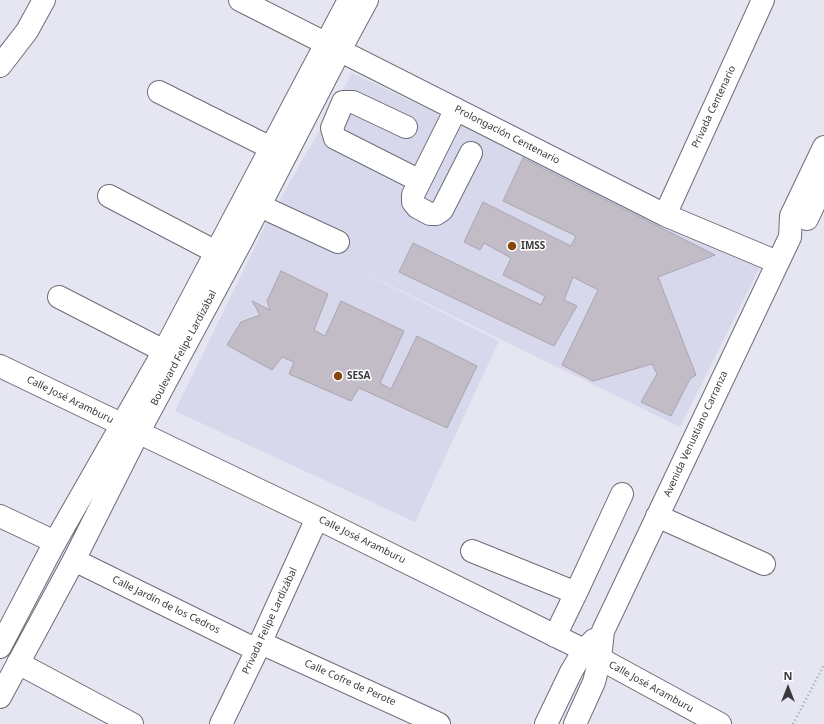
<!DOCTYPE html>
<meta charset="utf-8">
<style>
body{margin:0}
#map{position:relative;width:824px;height:724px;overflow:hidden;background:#e5e6f2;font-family:"Noto Sans",sans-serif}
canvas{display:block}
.north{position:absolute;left:768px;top:668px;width:40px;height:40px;-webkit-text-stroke:3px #fff;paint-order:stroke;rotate:0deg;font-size:11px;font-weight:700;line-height:16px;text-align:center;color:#39393d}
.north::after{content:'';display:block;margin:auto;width:14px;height:18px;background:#39393d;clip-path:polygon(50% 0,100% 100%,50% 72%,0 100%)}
</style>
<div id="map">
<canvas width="824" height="724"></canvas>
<div class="north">N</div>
</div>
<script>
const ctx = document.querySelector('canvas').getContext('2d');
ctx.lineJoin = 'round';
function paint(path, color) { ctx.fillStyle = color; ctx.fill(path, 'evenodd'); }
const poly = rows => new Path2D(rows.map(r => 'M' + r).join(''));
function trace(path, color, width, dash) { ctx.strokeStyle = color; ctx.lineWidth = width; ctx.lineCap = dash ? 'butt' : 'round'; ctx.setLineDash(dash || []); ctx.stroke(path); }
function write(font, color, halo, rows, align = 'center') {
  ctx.font = font + ' "Noto Sans",sans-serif'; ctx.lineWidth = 3; ctx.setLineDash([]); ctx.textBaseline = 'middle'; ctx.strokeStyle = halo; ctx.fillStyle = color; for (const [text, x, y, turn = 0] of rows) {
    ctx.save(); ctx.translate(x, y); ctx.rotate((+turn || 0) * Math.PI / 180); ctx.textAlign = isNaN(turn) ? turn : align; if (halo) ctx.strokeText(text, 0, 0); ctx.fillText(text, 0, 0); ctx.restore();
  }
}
const built = poly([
 [352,73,760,267,680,427,332,257,499,341,415,522,175,411,266,224]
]);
const building = poly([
 [523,158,715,255,658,277,696,375,690,379,671,416,641,402,657,374,652,364,593,381,562,365,598,290,573,277,564,300,577,306,554,346,399,272,413,243,541,305,545,296,503,275,511,258,484,243,480,250,464,242,483,202,571,246,576,236,503,201,523,158],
 [281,271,328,294,314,330,325,336,341,301,404,331,380,383,391,389,417,336,477,366,447,428,359,388,351,401,289,374,294,362,282,357,272,370,227,345,241,322,260,315,252,301,270,310,267,301,281,271]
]);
const path = poly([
 [793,724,824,665]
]);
const minor = poly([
 [240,0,665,215,777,262],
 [0,66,27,31,44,0],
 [159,92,271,148],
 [456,109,413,195,413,202,417,207,430,214,436,214,442,210,471,153],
 [406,127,353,102,343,102,332,128,335,138,420,181],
 [109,196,216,252],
 [260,206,338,242],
 [665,215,763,0],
 [807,219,824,183],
 [59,297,164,351],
 [0,366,317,518,584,650,720,724],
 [0,516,55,542],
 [657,516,764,564],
 [472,551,576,593],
 [74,560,257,650],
 [555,636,576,593,622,494],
 [261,643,439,724],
 [18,663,132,724],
 [221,724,257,650,317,518],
 [546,724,571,672,584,650,594,640],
 [575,724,594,682,600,659,603,631,790,237,791,216,824,147]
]);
const major = poly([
 [0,647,55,542,164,351,349,0],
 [0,697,74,560,138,433,242,240,340,50,367,0]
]);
const markers = [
 [512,246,5,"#86470c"],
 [338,376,5,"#86470c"]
];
const streetNames = [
 ["Privada Centenario",714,107,-65],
 ["Prolongación Centenario",507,135,27],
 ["Boulevard Felipe Lardizábal",184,348,-62],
 ["Calle José Aramburu",70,400,26],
 ["Avenida Venustiano Carranza",696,434,-65],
 ["Calle José Aramburu",362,540,26],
 ["Calle Jardín de los Cedros",166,605,26],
 ["Privada Felipe Lardizábal",270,621,-65],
 ["Calle Cofre de Perote",350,683,24],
 ["Calle José Aramburu",651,687,29]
];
const poiNames = [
 ["IMSS",521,246],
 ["SESA",347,376]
];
paint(built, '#d8d8ec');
paint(building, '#c2bcc7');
trace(building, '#aba5b0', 1);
trace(minor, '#6d6d78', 24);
trace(major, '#6d6d78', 24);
trace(path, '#a4a5ae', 2.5, [1, 3]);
trace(minor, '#fff', 22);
trace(major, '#fff', 22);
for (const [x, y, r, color] of markers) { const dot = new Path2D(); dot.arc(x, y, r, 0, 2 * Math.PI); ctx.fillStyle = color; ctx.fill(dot); trace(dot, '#fff', 1.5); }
write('10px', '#39393d', '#fff', streetNames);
write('bold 10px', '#39393d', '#fff', poiNames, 'left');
</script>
